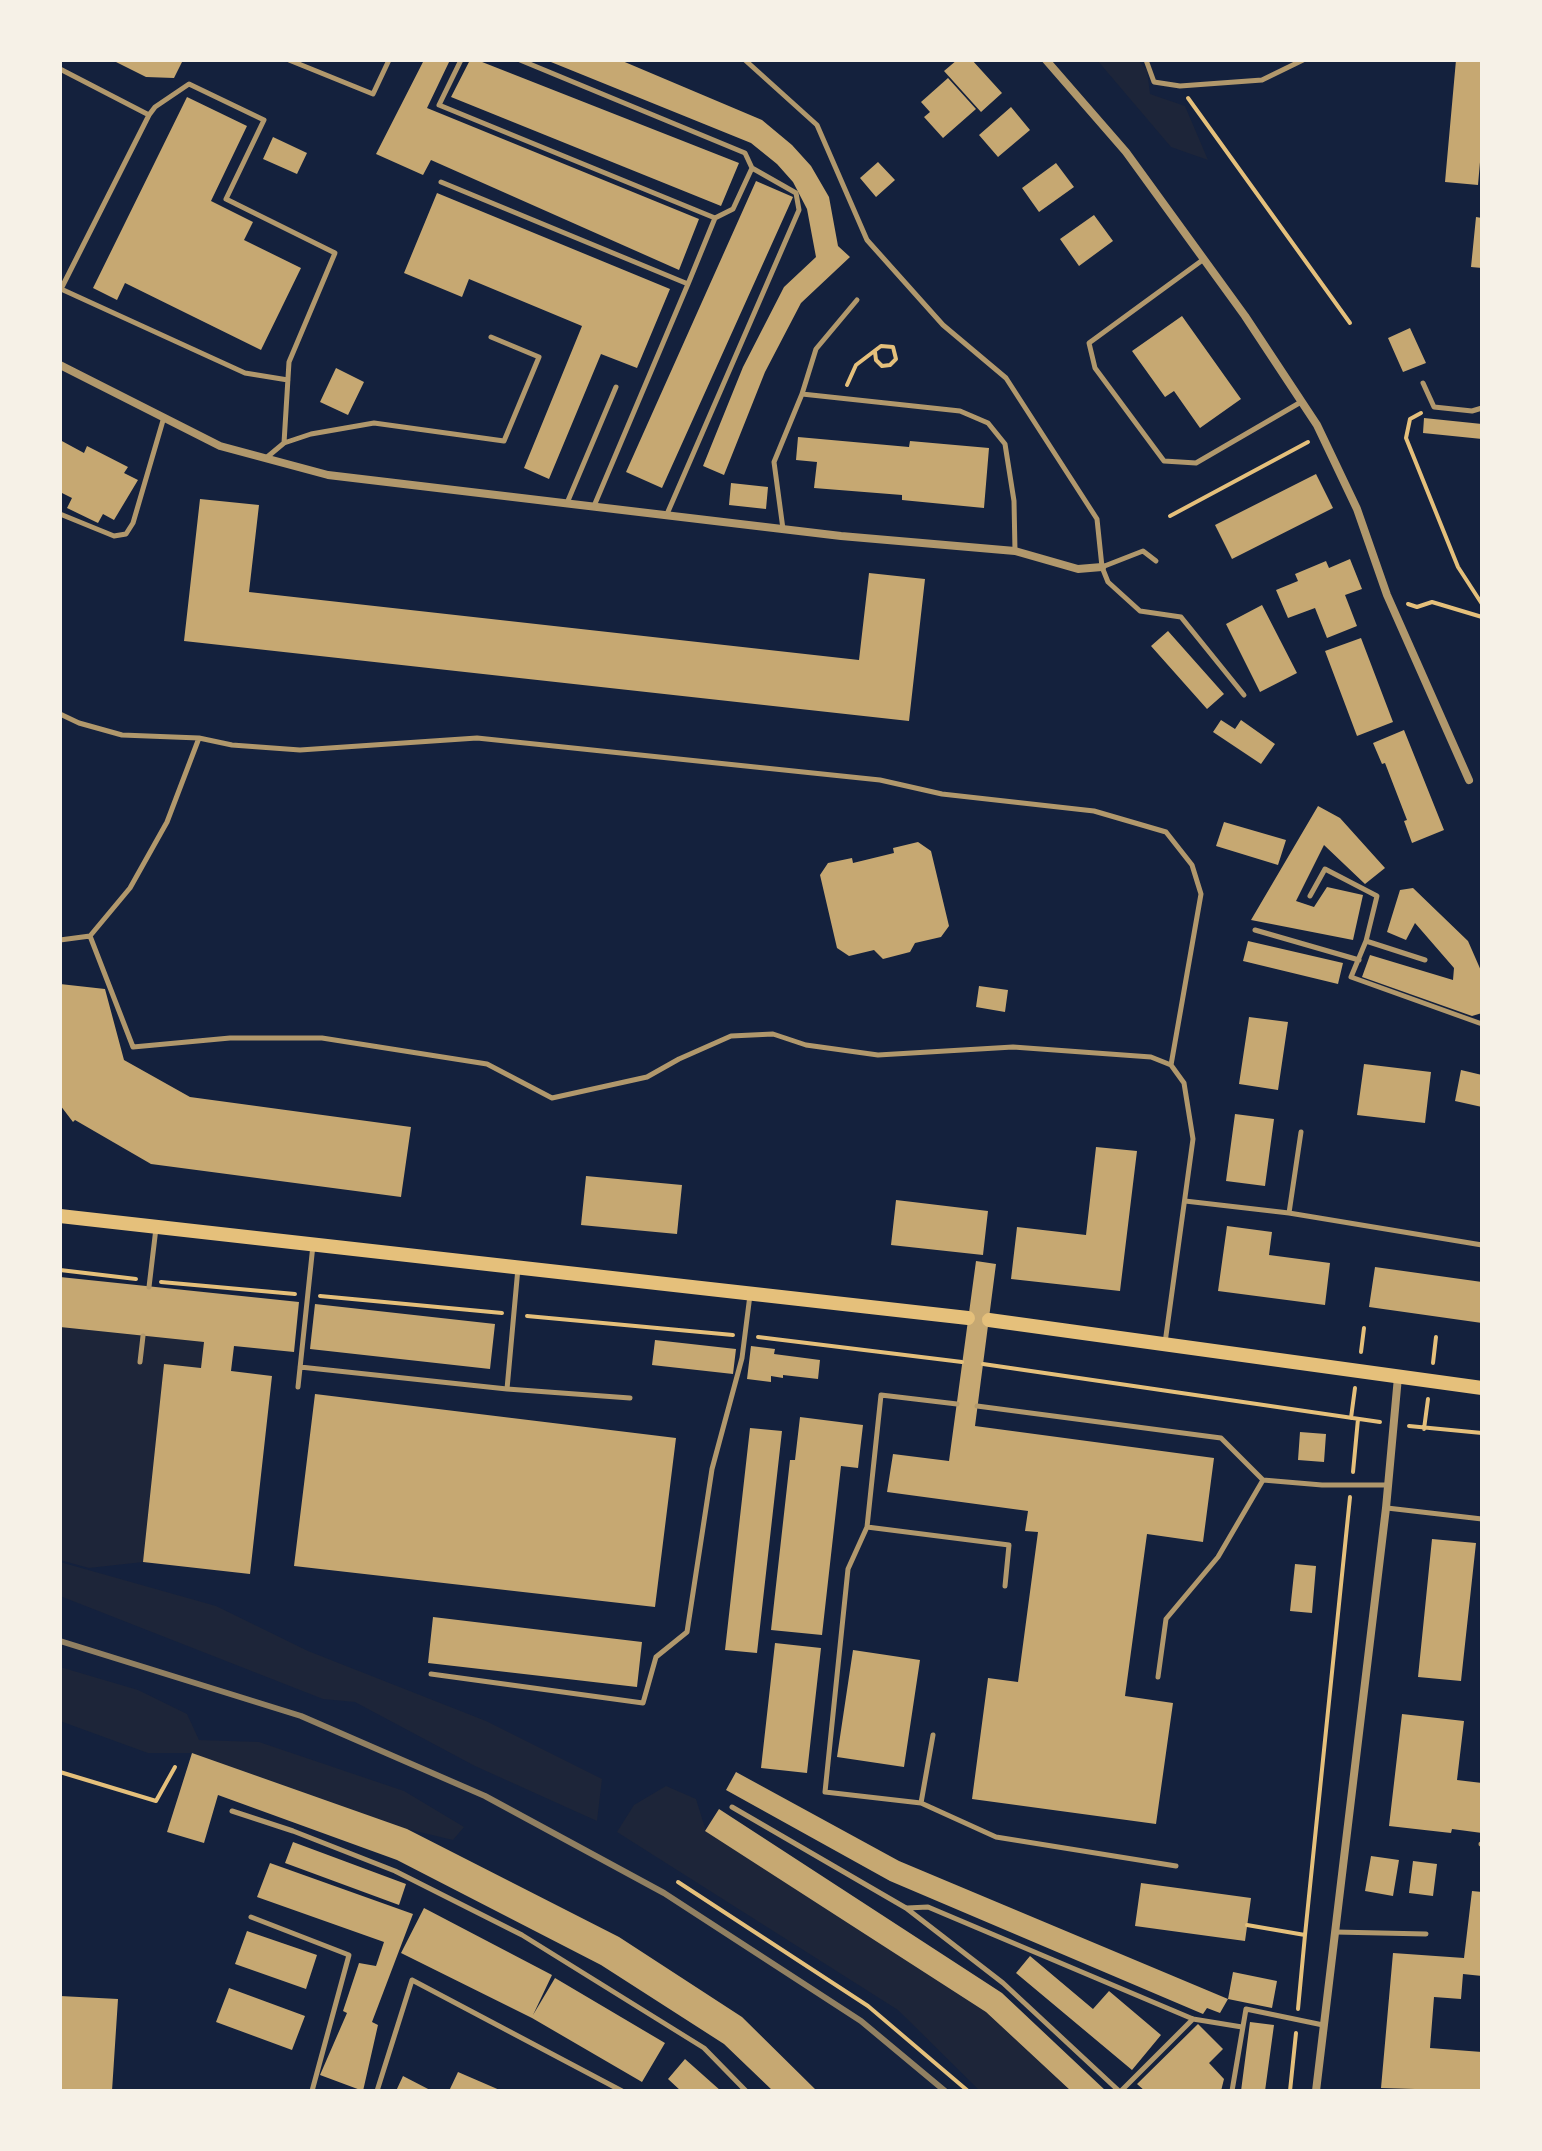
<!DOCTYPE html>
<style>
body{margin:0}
#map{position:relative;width:1542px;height:2151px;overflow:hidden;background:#14213d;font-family:Manrope,sans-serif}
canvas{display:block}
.frame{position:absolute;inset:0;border:62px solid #f6f1e7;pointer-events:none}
</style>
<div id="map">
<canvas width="1542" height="2151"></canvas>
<div class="frame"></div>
</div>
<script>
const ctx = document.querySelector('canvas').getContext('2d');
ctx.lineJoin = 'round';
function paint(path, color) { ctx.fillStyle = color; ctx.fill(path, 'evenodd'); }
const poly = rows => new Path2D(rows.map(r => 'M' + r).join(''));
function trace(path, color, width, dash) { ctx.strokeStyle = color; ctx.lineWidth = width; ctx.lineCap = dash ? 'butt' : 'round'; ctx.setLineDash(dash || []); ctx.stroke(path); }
const green = poly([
 [1097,60,1138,60,1147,70,1150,94,1185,106,1208,160,1171,147],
 [60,1327,204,1342,201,1368,164,1364,143,1562,89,1568,60,1560],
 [60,1562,216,1606,308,1651,486,1721,602,1779,597,1821,475,1766,355,1702,323,1699,60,1596],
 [60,1667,138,1690,187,1714,199,1740,259,1742,404,1791,464,1827,453,1840,407,1829,192,1753,148,1753,60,1721],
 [666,1786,696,1799,706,1831,986,2012,1071,2091,980,2091,898,2010,617,1832,634,1805]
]);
const building = poly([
 [112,60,183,60,174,78,146,77],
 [424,60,450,60,427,108,699,219,679,270,431,160,423,175,376,154],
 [470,60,477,60,739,163,721,206,451,97],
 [546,60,620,60,762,120,792,145,811,166,829,197,838,246,850,257,801,303,765,372,724,475,703,466,743,367,784,287,816,257,807,209,793,182,777,164,751,143],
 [957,60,972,60,1002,93,981,112,944,71],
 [1456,60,1482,60,1482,139,1478,185,1445,182],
 [948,78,976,109,943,138,924,117,930,112,921,102],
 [187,97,247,126,211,201,253,222,244,240,301,268,261,350,125,283,117,300,93,288],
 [1011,107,1030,130,998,157,979,135],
 [273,137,307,153,297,174,263,159],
 [878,162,895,180,876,197,860,178],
 [1056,163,1074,187,1039,212,1022,188],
 [756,181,793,197,662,488,626,472],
 [437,193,670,289,637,368,601,354,549,479,524,468,582,326,469,279,462,297,404,273],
 [1094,215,1113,241,1079,266,1060,239],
 [1476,217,1482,218,1482,268,1471,267],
 [1182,316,1241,399,1200,428,1174,391,1165,397,1132,351],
 [1410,328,1426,363,1403,372,1388,338],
 [336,368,364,382,348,415,320,402],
 [1424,418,1482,424,1482,439,1423,433],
 [798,437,909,447,910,441,989,448,984,508,902,500,902,495,814,488,817,462,796,460],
 [60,440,84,453,87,446,128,467,124,473,138,480,114,520,103,514,98,523,67,508,72,498,60,492],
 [1316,474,1333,508,1232,559,1215,525],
 [731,483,768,487,766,509,729,505],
 [200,499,259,505,249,592,859,660,869,573,925,579,909,721,184,641],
 [1350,559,1362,589,1345,595,1357,626,1327,638,1315,608,1288,618,1276,590,1298,581,1295,574,1326,561,1329,568],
 [1262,605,1297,673,1260,692,1226,624],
 [1168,631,1224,694,1207,709,1151,646],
 [1361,638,1393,722,1357,736,1325,651],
 [1221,720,1235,729,1241,720,1275,744,1261,764,1213,732],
 [1404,730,1444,830,1412,843,1404,821,1407,820,1385,763,1382,764,1373,743],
 [1318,806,1340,818,1385,868,1365,884,1324,845,1296,901,1314,907,1327,887,1363,895,1353,940,1251,920],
 [1224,822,1286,840,1278,865,1216,846],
 [918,842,931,851,949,926,941,937,915,943,910,952,883,959,874,950,849,956,837,948,820,875,828,863,852,858,853,863,894,853,893,848],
 [1413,888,1468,941,1482,973,1482,1013,1472,1016,1362,977,1370,955,1453,980,1454,968,1415,923,1406,940,1387,932,1400,890],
 [1248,941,1343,963,1338,984,1243,961],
 [60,984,105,989,124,1060,190,1097,411,1127,401,1197,151,1164,75,1120,73,1122,60,1105],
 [979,986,1008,990,1005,1012,976,1007],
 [1249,1017,1288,1022,1278,1090,1239,1084],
 [1364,1064,1431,1072,1425,1123,1357,1115],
 [1461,1070,1482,1075,1482,1107,1455,1101],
 [1235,1114,1274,1119,1265,1186,1226,1181],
 [1096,1147,1137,1151,1120,1291,1011,1279,1017,1227,1086,1235],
 [586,1176,682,1185,677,1234,581,1225],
 [896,1200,988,1211,983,1255,891,1245],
 [1227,1226,1272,1232,1269,1255,1330,1263,1325,1305,1218,1291],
 [976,1261,996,1264,975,1426,1214,1458,1203,1542,1147,1534,1125,1696,1173,1703,1156,1824,972,1799,988,1678,1018,1682,1038,1532,1025,1531,1028,1511,887,1492,893,1454,949,1461],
 [1375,1267,1482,1282,1482,1323,1369,1307],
 [60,1277,299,1302,294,1352,234,1346,231,1371,272,1376,250,1574,143,1562,164,1364,201,1368,204,1342,60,1327],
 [315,1304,495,1324,490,1369,310,1349],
 [655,1340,736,1349,733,1374,652,1365],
 [751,1346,775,1349,774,1354,820,1360,818,1379,783,1375,783,1378,771,1376,771,1382,747,1379],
 [315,1394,676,1438,655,1607,294,1566],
 [800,1417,863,1425,858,1468,841,1466,822,1635,771,1630,790,1460,795,1460],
 [750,1428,782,1431,757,1653,725,1650],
 [1300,1432,1326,1434,1324,1462,1298,1460],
 [1432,1539,1476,1543,1461,1681,1418,1677],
 [1295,1564,1316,1566,1312,1613,1290,1611],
 [433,1617,642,1642,637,1687,428,1663],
 [775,1643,821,1648,807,1773,761,1768],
 [853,1650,920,1660,904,1767,837,1757],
 [1402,1714,1464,1721,1457,1780,1482,1783,1482,1833,1452,1829,1451,1833,1389,1826],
 [192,1753,407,1829,619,1937,742,2017,817,2091,773,2091,724,2044,601,1965,397,1860,218,1795,204,1843,167,1832],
 [736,1772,899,1861,1228,1999,1220,2013,1207,2008,1203,2014,890,1881,726,1790],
 [719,1809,1002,1993,1106,2091,1071,2091,986,2012,705,1831],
 [293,1842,406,1884,399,1905,285,1863],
 [1371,1856,1399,1860,1393,1896,1365,1891],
 [1413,1861,1437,1864,1433,1896,1409,1893],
 [270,1863,413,1914,372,2022,378,2025,363,2091,320,2075,347,2013,343,2011,359,1963,376,1966,384,1942,257,1897],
 [1141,1883,1251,1898,1245,1941,1135,1926],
 [1472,1891,1482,1892,1482,1976,1463,1974,1461,1999,1434,1997,1430,2048,1482,2052,1482,2091,1381,2088,1393,1953,1464,1958],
 [424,1908,552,1975,533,2015,555,1978,665,2043,642,2082,532,2018,401,1953],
 [247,1931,317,1955,306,1989,235,1964],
 [1030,1956,1093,2009,1109,1991,1161,2035,1132,2070,1016,1973],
 [1233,1972,1277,1981,1272,2008,1228,1999],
 [229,1988,305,2016,292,2050,216,2022],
 [60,1996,118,1999,112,2091,60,2091],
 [1250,2022,1274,2025,1265,2091,1241,2091],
 [1198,2024,1223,2049,1209,2063,1224,2079,1221,2091,1145,2091,1137,2084],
 [685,2059,721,2091,681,2091,668,2079],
 [458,2072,502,2091,449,2091],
 [403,2076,432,2091,396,2091]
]);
const path = poly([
 [1188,98,1350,323],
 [847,385,856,365,881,346,893,347,896,359,890,365,882,366,876,360,875,352],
 [1421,413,1410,419,1406,438,1458,567,1482,604],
 [1170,516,1308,442],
 [1408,604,1417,607,1432,602,1482,617],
 [60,1270,136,1279],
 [161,1282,295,1294],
 [320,1296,502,1313],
 [527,1316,733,1335],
 [758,1337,962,1362],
 [1361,1352,1364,1328],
 [1433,1363,1436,1337],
 [983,1364,1380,1422],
 [1351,1418,1355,1388],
 [1409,1426,1482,1433],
 [1424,1429,1428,1399],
 [1353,1472,1358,1419],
 [60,1772,156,1801,175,1767],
 [678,1882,868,2006,968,2091],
 [1247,1925,1305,1935,1350,1497],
 [1298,2009,1305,1935],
 [1290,2091,1296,2033]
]);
const service = poly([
 [289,60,373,94,389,60],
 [461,60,439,105,715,218],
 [520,60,745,153,752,168,733,209,715,218,688,284],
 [745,60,817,125,867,240,943,325,1006,378,1097,519,1102,567,1143,551,1156,561],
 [1146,60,1154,82,1180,86,1262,80,1303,60],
 [60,69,149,115],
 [441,182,688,284,594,506],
 [1204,259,1089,343,1095,368,1164,461,1196,463,1301,402],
 [1423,383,1434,407,1472,411,1482,408],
 [802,394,816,349,857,300],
 [284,443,289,362,335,253,226,199,264,120,189,84,155,107,149,115,61,289,245,373,288,380],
 [266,458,284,443,311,434,374,423,504,441,539,357,491,337],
 [567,503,616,387],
 [60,514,114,536,126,534,133,523,164,417],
 [667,514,799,210,796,193,752,168],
 [783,529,774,462,802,394,960,411,988,423,1005,444,1014,501,1015,551],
 [1102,567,1108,582,1140,611,1181,617,1244,695],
 [60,714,79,723,122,735,199,738,167,822,130,888,90,936,60,940],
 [199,738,232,745,300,750,477,738,880,780,942,794,1094,811,1166,832,1192,865,1201,894,1171,1065],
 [1310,896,1325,869,1377,896,1366,941,1425,960],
 [1255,930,1359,960],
 [90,936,133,1047,230,1038,322,1038,487,1064,552,1098,647,1077,679,1059,731,1036,773,1034,806,1045,878,1055,1013,1047,1151,1057,1171,1065,1184,1083,1193,1139,1165,1343],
 [1366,941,1351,977,1482,1024],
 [1185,1201,1289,1213,1482,1245],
 [1289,1213,1301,1132],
 [149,1287,156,1228],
 [140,1362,143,1336],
 [300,1367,507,1389,518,1268],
 [298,1387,313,1245],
 [507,1389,630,1398],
 [957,1404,881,1395,867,1527,1009,1545,1005,1586],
 [977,1406,1221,1438,1263,1480],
 [1387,1508,1482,1519],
 [867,1527,848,1569,825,1792,921,1803,933,1735],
 [431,1674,643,1703,656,1657,687,1632,712,1469,742,1358,750,1295],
 [1158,1677,1166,1619,1218,1557,1263,1480,1322,1485,1388,1485],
 [921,1803,996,1837,1176,1866],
 [732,1807,906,1908,1003,1983,1119,2091],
 [232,1811,293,1831,395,1871,522,1935,704,2048,746,2091],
 [1481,1844,1482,1844],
 [907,1908,928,1907,1193,2019,1242,2027],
 [251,1917,349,1955,312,2091],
 [1335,1932,1426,1934],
 [377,2091,412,1980,622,2091],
 [1121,2091,1193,2019],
 [1232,2091,1246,2009,1323,2025]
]);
const minor = poly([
 [1046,60,1126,152,1245,316,1317,425,1357,509,1387,595,1469,780],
 [60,365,220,446,328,475,841,536,1015,551,1078,569,1102,567],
 [1316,2091,1386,1508,1398,1377]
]);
const secondary = poly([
 [60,1216,968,1318],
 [989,1320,1482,1388]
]);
const rail = poly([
 [60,1641,301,1716,485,1796,664,1893,861,2021,945,2091]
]);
paint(green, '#1d2539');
paint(building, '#c6a872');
trace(path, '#e5c07b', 4);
trace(service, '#b1986c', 5);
trace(minor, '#b1986c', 8);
trace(secondary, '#e5c07b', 14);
trace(rail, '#918062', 6);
</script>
